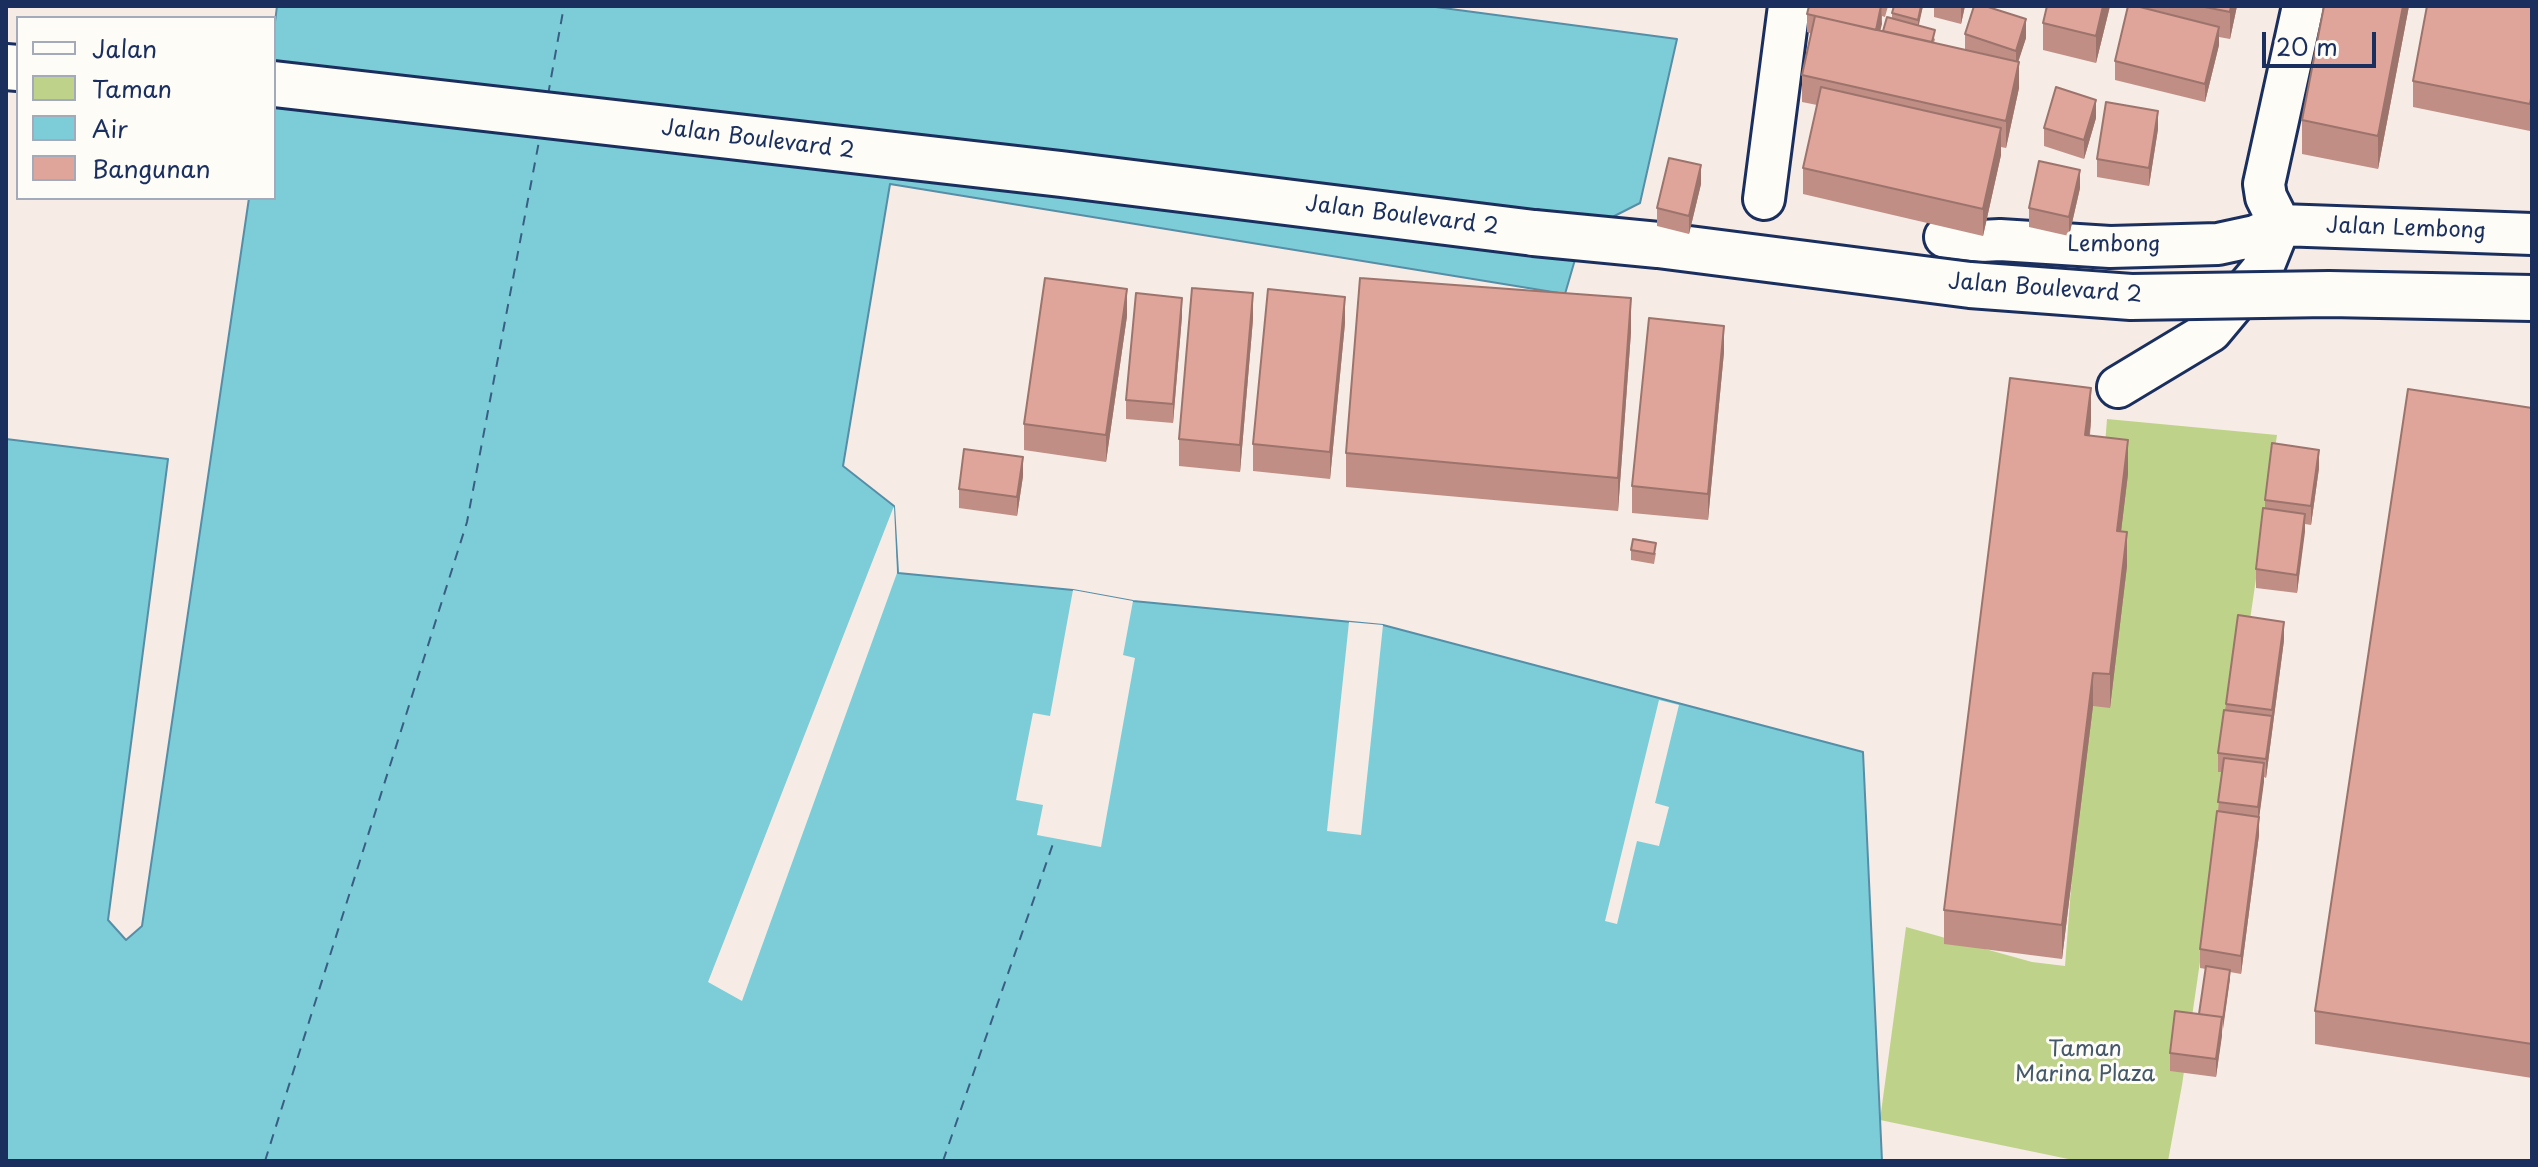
<!DOCTYPE html>
<style>
body{margin:0}
#map{position:relative;width:2538px;height:1167px;overflow:hidden;background:#f7ebe5;font-family:"Playpen Sans",sans-serif}
canvas{display:block}
.frame{position:absolute;inset:0;border:8px solid #1b2f5e;pointer-events:none}
.legend{position:absolute;left:16px;top:16px;width:260px;height:184px;box-sizing:border-box;background:#fdfcf7;border:2px solid #a3aaba;margin:0;padding:10px 14px;list-style:none;font-size:24px;color:#1b2f5e}
.legend li{display:flex;align-items:center;gap:16px;height:40px}
.legend b{width:40px;border:2px solid #a3aaba}
.scale{position:absolute;left:2262px;top:32px;width:114px;height:36px;box-sizing:border-box;border:4px solid #1b2f5e;border-top:0;padding-left:10px;font-size:24px;line-height:28px;white-space:nowrap;color:#1b2f5e;-webkit-text-stroke:6px #fdfcf7;paint-order:stroke}
</style>
<div id="map">
<canvas width="2538" height="1167"></canvas>
<div class="frame"></div>
<ul class="legend">
<li><b style="height:10px;background:#fdfcf7"></b>Jalan</li>
<li><b style="height:22px;background:#bed389"></b>Taman</li>
<li><b style="height:22px;background:#7dcdd8"></b>Air</li>
<li><b style="height:22px;background:#dfa59b"></b>Bangunan</li>
</ul>
<div class="scale">20 m</div>
</div>
<script>
const ctx = document.querySelector('canvas').getContext('2d');
ctx.lineJoin = 'round';
function paint(path, color) { ctx.fillStyle = color; ctx.fill(path, 'evenodd'); }
const poly = rows => new Path2D(rows.map(r => 'M' + r).join(''));
function trace(path, color, width, dash) { ctx.strokeStyle = color; ctx.lineWidth = width; ctx.lineCap = dash ? 'butt' : 'round'; ctx.setLineDash(dash || []); ctx.stroke(path); }
function write(font, color, halo, rows, align = 'center') {
  ctx.font = font + ' "Playpen Sans",sans-serif'; ctx.lineWidth = 6; ctx.setLineDash([]); ctx.textBaseline = 'middle'; ctx.strokeStyle = halo; ctx.fillStyle = color; for (const [text, x, y, turn = 0] of rows) {
    ctx.save(); ctx.translate(x, y); ctx.rotate((+turn || 0) * Math.PI / 180); ctx.textAlign = isNaN(turn) ? turn : align; if (halo) ctx.strokeText(text, 0, 0); ctx.fillText(text, 0, 0); ctx.restore();
  }
}
const green = poly([
 [2107,419,2277,435,2182,1085,2168,1161,2078,1161,1880,1120,1906,927,2032,962,2065,966]
]);
const water = poly([
 [277,6,1428,6,1677,39,1640,203,1583,232,1565,294,890,184,843,466,894,506,898,573,1073,590,1133,601,1383,625,1863,752,1882,1161,6,1161,6,439,168,459,108,920,126,940,142,926,249,198,274,198,274,30,277,6]
]);
const pier = poly([
 [894,506,897,573,742,1001,708,982],
 [1073,590,1133,601,1123,655,1135,658,1101,847,1037,835,1043,805,1016,800,1033,713,1050,716],
 [1349,622,1383,625,1361,835,1327,831],
 [1659,700,1679,705,1655,803,1669,807,1659,846,1637,841,1617,924,1605,921]
]);
const ferry = poly([
 [548,95,564,6],
 [265,1161,467,522,540,136],
 [943,1161,1055,838]
]);
const minor = poly([
 [1764,199,1789,6],
 [2280,225,2266,197,2264,184,2303,6],
 [1945,237,1981,241,2000,240,2110,247,2218,244,2255,236,2280,225,2532,234],
 [2118,387,2211,331,2262,270,2280,225]
]);
const major = poly([
 [6,67,18,68],
 [274,84,1061,174,1534,233]
]);
const majorBridge = poly([
 [1534,233,1658,245,1970,285,2131,297,2329,294,2532,298]
]);
const wall = poly([
 [1809,6,1888,6,1885,17,1882,16,1880,30,1883,31,1892,19,1892,13,1923,6,1918,25,1935,39,1934,43,1965,50,1965,34,2026,38,2018,61,2019,88,2006,148,2001,147,2001,155,1983,236,1803,194,1803,168,1817,105,1802,102,1802,75,1812,34,1807,32,1807,14],
 [1934,6,1965,6,1961,24,1934,17],
 [2047,6,2110,6,2096,63,2043,50,2043,23],
 [2128,6,2237,6,2230,39,2219,37,2219,45,2205,102,2115,80,2115,61],
 [2324,6,2409,6,2378,169,2302,154,2302,120],
 [2532,6,2530,131,2413,107,2413,81],
 [2096,118,2084,159,2044,146,2044,128],
 [2158,129,2149,186,2097,177,2097,159],
 [1701,184,1689,234,1657,226,1657,208],
 [2080,188,2069,236,2029,227,2029,208],
 [1127,316,1106,462,1024,450,1024,424],
 [1182,316,1173,423,1126,419,1126,400],
 [1253,319,1240,472,1179,466,1179,439],
 [1345,323,1330,479,1253,471,1253,444],
 [1631,332,1618,511,1346,487,1346,453],
 [1724,352,1708,520,1632,513,1632,486],
 [2532,408,2532,1078,2315,1044,2315,1011],
 [2091,422,2090,435,2128,474,2121,531,2127,566,2110,708,2093,706,2062,959,1944,944,1944,910],
 [2319,468,2311,525,2305,524,2297,593,2256,588,2256,569,2265,508,2265,500],
 [1023,476,1017,516,959,508,959,489],
 [1631,550,1656,553,1654,564,1631,560],
 [2284,640,2266,778,2264,777,2259,817,2259,835,2241,974,2230,972,2216,1077,2170,1071,2170,1053,2199,1014,2206,969,2200,968,2200,949,2218,811,2222,772,2218,772,2218,753,2226,704]
]);
const shadedWall = poly([
 [1881,6,1882,24,1875,51,1875,32],
 [1921,6,1923,6,1918,29,1918,20],
 [1961,6,1965,6,1961,24],
 [2103,6,2110,6,2096,63,2096,36],
 [2231,6,2237,6,2230,39,2230,12],
 [2403,6,2409,6,2378,169,2378,136],
 [2026,19,2026,38,2016,69,2016,51],
 [2219,27,2219,45,2205,102,2205,84],
 [2019,62,2019,88,2006,148,2006,121],
 [2532,93,2532,120,2530,131,2530,104],
 [2096,100,2096,118,2084,159,2084,140],
 [2158,111,2158,129,2149,186,2149,168],
 [2001,128,2001,155,1983,236,1983,209],
 [1701,165,1701,184,1689,234,1689,216],
 [2080,170,2080,188,2069,236,2069,217],
 [1127,289,1127,316,1106,462,1106,435],
 [1253,293,1253,319,1240,472,1240,445],
 [1345,297,1345,323,1330,479,1330,452],
 [1182,298,1182,316,1173,423,1173,404],
 [1631,298,1631,332,1618,511,1618,478],
 [1724,326,1724,352,1708,520,1708,494],
 [2091,388,2091,422,2085,468,2085,435],
 [2128,440,2128,474,2117,565,2117,531],
 [2319,450,2319,468,2311,525,2311,506],
 [1023,457,1023,476,1017,516,1017,497],
 [2305,514,2305,532,2297,593,2297,575],
 [2127,532,2127,566,2110,708,2110,674],
 [2284,622,2284,640,2266,778,2266,759],
 [2093,673,2093,706,2062,959,2062,925],
 [2264,763,2264,782,2258,826,2258,807],
 [2259,817,2259,835,2241,974,2241,956],
 [2230,970,2230,979,2223,1029,2223,1019],
 [2222,1017,2222,1036,2216,1077,2216,1059]
]);
const building = poly([
 [1809,6,1881,6,1876,30,1807,14,1809,6],
 [1894,6,1921,6,1918,20,1892,13,1894,6],
 [1974,6,1985,6,2026,19,2016,51,1965,34,1974,6],
 [2047,6,2103,6,2096,36,2043,23,2047,6],
 [2128,6,2136,6,2219,27,2205,84,2115,61,2128,6],
 [2200,6,2231,6,2230,12,2200,6],
 [2324,6,2403,6,2378,136,2302,120,2324,6],
 [2427,6,2532,6,2532,93,2530,104,2413,81,2427,6],
 [1815,16,2019,62,2006,121,1802,75,1815,16],
 [1887,17,1935,30,1932,42,1883,31,1887,17],
 [1821,87,2001,128,1983,209,1803,168,1821,87],
 [2056,87,2096,100,2084,140,2044,128,2056,87],
 [2106,102,2158,111,2149,168,2097,159,2106,102],
 [1669,158,1701,165,1689,216,1657,208,1669,158],
 [2039,161,2080,170,2069,217,2029,208,2039,161],
 [1045,278,1127,289,1106,435,1024,424,1045,278],
 [1360,278,1631,298,1618,478,1346,453,1360,278],
 [1192,288,1253,293,1240,445,1179,439,1192,288],
 [1268,289,1345,297,1330,452,1253,444,1268,289],
 [1136,293,1182,298,1173,404,1126,400,1136,293],
 [1649,318,1724,326,1708,494,1632,486,1649,318],
 [2010,378,2091,388,2085,435,2128,440,2117,531,2127,532,2110,674,2093,673,2062,925,1944,910,2010,378],
 [2408,389,2532,408,2532,1044,2315,1011,2408,389],
 [2272,443,2319,450,2311,506,2265,500,2272,443],
 [964,449,1023,457,1017,497,959,489,964,449],
 [2263,508,2305,514,2297,575,2256,569,2263,508],
 [1633,539,1656,543,1654,554,1631,550,1633,539],
 [2238,615,2284,622,2272,710,2226,704,2238,615],
 [2224,710,2272,716,2266,759,2218,753,2224,710],
 [2224,758,2264,763,2258,807,2218,802,2224,758],
 [2217,811,2259,817,2241,956,2200,949,2217,811],
 [2206,966,2230,970,2223,1019,2222,1017,2199,1014,2206,966],
 [2175,1011,2222,1017,2216,1059,2170,1053,2175,1011]
]);
const streetNames = [
 ["Jalan Boulevard 2",758,140,7],
 ["Jalan Boulevard 2",1402,216,7],
 ["Jalan Lembong",2406,229,2],
 ["Lembong",2114,245],
 ["Jalan Boulevard 2",2045,289,4]
];
const parkNames = [
 ["Taman",2085,1050],
 ["Marina Plaza",2085,1075]
];
paint(green, '#bed389');
paint(water, '#7dcdd8');
trace(water, '#568ea7', 2);
paint(pier, '#f7ebe5');
trace(ferry, '#385e83', 2, [10, 8]);
trace(minor, '#1b2f5e', 46);
trace(major, '#1b2f5e', 50);
trace(minor, '#fdfcf7', 40);
trace(major, '#fdfcf7', 44);
trace(majorBridge, '#1b2f5e', 50, []);
trace(majorBridge, '#fdfcf7', 44);
paint(wall, '#c08e85');
paint(shadedWall, '#9c746c');
paint(building, '#dfa59b');
trace(building, '#9c746c', 2);
write('22px', '#1b2f5e', '#fdfcf7', streetNames);
write('22px', '#445869', '#fdfcf7', parkNames);
</script>
